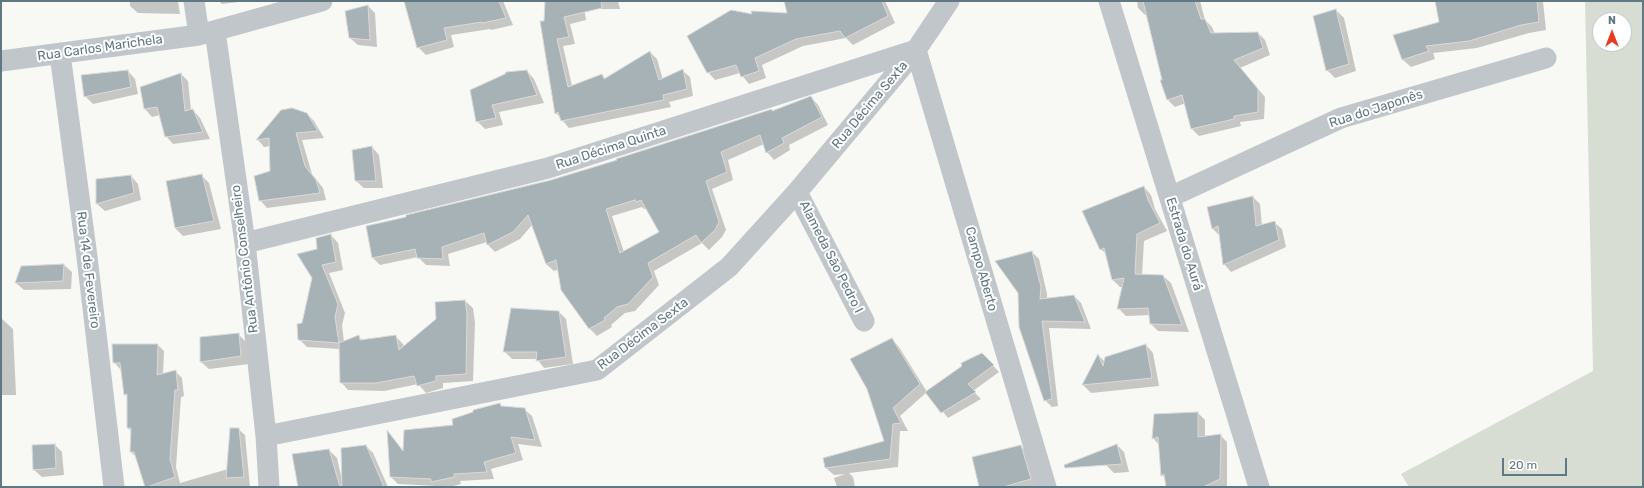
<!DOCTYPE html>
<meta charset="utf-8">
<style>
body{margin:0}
#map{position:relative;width:1644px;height:488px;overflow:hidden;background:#f8f8f5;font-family:Rubik,sans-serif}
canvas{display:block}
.frame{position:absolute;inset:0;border:2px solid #617782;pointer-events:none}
.north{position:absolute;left:1592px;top:12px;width:40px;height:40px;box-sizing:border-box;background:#fff;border:1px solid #c0c9cd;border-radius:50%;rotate:0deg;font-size:11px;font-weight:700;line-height:16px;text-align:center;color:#617782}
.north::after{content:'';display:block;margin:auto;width:14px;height:18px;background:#ec3a21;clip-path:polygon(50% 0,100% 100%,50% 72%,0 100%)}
.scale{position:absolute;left:1502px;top:458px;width:65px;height:18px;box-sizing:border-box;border:2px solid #617782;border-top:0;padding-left:5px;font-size:12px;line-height:14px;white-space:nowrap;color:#617782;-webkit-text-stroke:3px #fff;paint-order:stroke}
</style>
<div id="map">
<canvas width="1644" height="488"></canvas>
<div class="frame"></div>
<div class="north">N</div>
<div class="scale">20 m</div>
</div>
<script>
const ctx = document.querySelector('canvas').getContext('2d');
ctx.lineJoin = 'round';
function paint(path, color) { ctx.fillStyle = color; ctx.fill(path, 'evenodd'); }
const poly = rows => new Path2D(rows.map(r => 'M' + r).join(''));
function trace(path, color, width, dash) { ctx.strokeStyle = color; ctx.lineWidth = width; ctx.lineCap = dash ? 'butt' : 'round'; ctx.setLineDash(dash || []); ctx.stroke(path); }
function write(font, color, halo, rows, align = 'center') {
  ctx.font = font + ' Rubik,sans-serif'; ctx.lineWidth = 4; ctx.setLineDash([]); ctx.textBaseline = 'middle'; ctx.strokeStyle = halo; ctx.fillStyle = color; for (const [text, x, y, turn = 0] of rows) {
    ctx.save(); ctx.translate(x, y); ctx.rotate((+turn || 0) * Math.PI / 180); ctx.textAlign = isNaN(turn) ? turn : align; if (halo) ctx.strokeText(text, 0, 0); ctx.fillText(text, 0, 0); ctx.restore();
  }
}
const green = poly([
 [1585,1,1643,1,1643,487,1409,487,1401,474,1593,371],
 [1600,20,1624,20,1624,44,1600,44]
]);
const shadow = poly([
 [130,1,178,1,180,14,138,13,130,6],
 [219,1,247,1,222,4],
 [405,1,503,1,513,25,491,30,490,29,451,35,454,47,426,55,418,47],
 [546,1,583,2,586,20,570,24,575,44,563,46,572,86,602,75,606,79,650,52,657,59,663,80,683,71,690,77,693,96,669,102,671,107,569,128,556,113,545,22],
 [590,1,618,1,620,9,598,9],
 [785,1,885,1,895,23,853,45,846,38,803,46,762,65,766,78,749,84,740,73,715,80,708,72,753,15,788,14],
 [1137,1,1200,1,1205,20,1212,27,1215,34,1258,33,1265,40,1270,55,1240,68,1265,97,1264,119,1240,122,1241,126,1199,136,1192,129,1186,103,1175,107,1168,100,1148,15,1145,15,1138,8],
 [1439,1,1543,1,1546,30,1529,33,1477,48,1433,53,1435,59,1411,67,1403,60,1395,36,1440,23],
 [368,6,375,13,377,47,358,45,350,38],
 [1336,10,1344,18,1356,71,1335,78,1327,70],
 [128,71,135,79,138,94,93,104,85,96],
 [527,71,534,79,544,103,499,112,503,125,485,129,477,121,471,90],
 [181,74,188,81,191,110,193,110,200,118,210,139,173,144,166,136,160,115,152,117,145,109,141,88],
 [811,97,818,105,828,125,789,145,790,150,774,160,767,152,764,144,728,160,733,180,712,189,726,230,722,237,709,250,702,243,654,271,659,285,635,311,625,313,611,325,612,327,597,336,589,328,559,269,554,271,546,264,532,225,520,239,495,252,487,244,487,242,448,254,450,266,426,265,418,257,380,265,373,258,367,226,408,218,551,181,619,161,771,110,773,112],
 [642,207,644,209,647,208,661,232,624,252,612,216],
 [281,111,307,114,314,121,324,138,302,140,312,174,323,188,326,200,267,208,260,200,271,171,270,146,264,147,258,140],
 [372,147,379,155,383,188,364,188,356,181],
 [201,175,209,183,221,229,183,236,175,228,167,182],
 [131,176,138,184,141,200,105,211,97,204,97,180],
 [1144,187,1151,195,1155,209,1167,231,1144,241,1142,276,1163,276,1171,283,1189,332,1158,331,1151,324,1150,315,1126,316,1118,308,1123,287,1120,287,1113,280,1107,255,1101,249],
 [1253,197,1260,204,1262,226,1274,222,1282,229,1286,247,1231,272,1224,264,1220,236,1213,229,1208,208],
 [331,235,338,243,343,270,329,273,345,313,342,325,344,342,359,337,363,341,395,336,403,344,404,347,465,301,473,308,475,323,473,381,443,383,443,388,426,393,418,384,384,391,348,390,341,382,340,349,307,347,299,339,318,250],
 [1032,252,1039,259,1047,294,1047,299,1074,296,1081,303,1091,329,1049,328,1058,406,1052,407,1045,400],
 [64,265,72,272,71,289,24,290,16,283,22,267],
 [559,312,566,319,573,364,544,368,537,359,512,359,504,351],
 [1,318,13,329,16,395,1,395],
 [238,334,246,342,249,364,209,369,201,362],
 [892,339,899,347,927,392,982,354,999,372,973,391,981,399,948,418,927,392,900,416,908,431,900,431,898,467,849,473,853,477,855,487,837,487,834,478,845,474,834,475,826,468,885,442],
 [158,345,164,351,163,375,176,372,182,378,184,396,181,397,176,467,180,483,228,469,238,429,245,435,250,487,146,487,137,458,131,452,132,432,128,428,128,397,125,394,122,369,120,369,114,362],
 [1146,345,1153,353,1159,386,1091,393,1083,385,1098,355,1105,362],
 [500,404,503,408,524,409,532,416,542,447,518,444,523,460,491,469,494,479,460,481,461,484,450,487,438,487,436,486,398,484,391,477,388,433,404,452],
 [1198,413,1205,420,1205,437,1220,435,1227,442,1227,486,1167,487,1165,478,1162,475,1159,445,1153,438],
 [55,445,62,452,64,475,42,477,34,470],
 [1117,445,1124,452,1129,472,1114,473,1106,465],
 [366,446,373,453,388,487,299,487,329,450,337,458,342,480],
 [1021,446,1028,453,1035,487,980,487]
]);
const building = poly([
 [404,1,499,1,506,18,482,23,482,22,444,28,447,40,417,48,404,1],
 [545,1,601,1,602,8,564,17,569,37,557,39,568,87,602,74,604,79,650,51,659,80,683,69,687,89,663,95,664,100,561,121,558,112,555,114,540,21,544,21,545,1],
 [784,1,882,1,888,16,845,38,840,31,796,39,755,58,759,71,741,77,736,65,707,73,687,36,731,10,752,14,751,11,787,13,784,1],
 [1143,1,1195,1,1201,19,1205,19,1211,33,1258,32,1263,48,1234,60,1258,89,1258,112,1234,116,1234,119,1191,129,1182,95,1167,100,1160,80,1162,80,1143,1],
 [1435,1,1537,1,1539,22,1521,25,1469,41,1426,46,1429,51,1402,60,1393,35,1439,22,1435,1],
 [368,5,370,40,349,38,345,11,368,5],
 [1336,9,1349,64,1326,71,1313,16,1336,9],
 [128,70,131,87,84,97,81,75,128,70],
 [527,70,537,95,492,105,496,118,476,122,470,90,505,74,506,72,527,70],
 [181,73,185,111,193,109,203,132,165,137,157,107,144,109,140,87,181,73],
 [811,96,822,117,782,138,784,143,766,153,760,135,721,152,727,172,706,181,719,222,715,230,701,243,696,235,648,263,653,277,628,304,617,307,604,318,605,320,589,329,561,290,556,260,546,264,528,215,513,232,487,245,484,233,442,247,443,259,417,258,415,249,372,258,366,226,406,217,406,215,551,180,617,160,616,159,772,109,772,111,811,96],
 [635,200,636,202,641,200,659,232,620,253,606,209,635,200],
 [292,108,307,113,318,131,296,133,305,166,316,180,320,193,259,201,254,176,270,171,269,138,256,140,281,110,292,108],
 [372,146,376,181,355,181,352,150,372,146],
 [202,174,214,221,175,228,166,181,202,174],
 [131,175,134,193,96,204,96,179,131,175],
 [1144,186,1148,200,1160,223,1137,234,1135,274,1163,275,1182,325,1150,324,1148,308,1117,309,1124,278,1112,280,1104,248,1100,250,1082,211,1144,186],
 [1253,196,1256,226,1275,221,1279,240,1223,265,1218,226,1212,229,1207,207,1253,196],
 [331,234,336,262,322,265,338,304,335,317,339,343,298,340,297,324,302,323,312,278,297,254,317,249,316,238,331,234],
 [1032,251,1041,287,1040,299,1074,295,1085,322,1042,321,1052,399,1044,401,1019,327,1018,293,995,261,1032,251],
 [64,264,63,281,15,283,21,266,64,264],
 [465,300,467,314,466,374,436,376,436,381,417,386,414,376,376,383,340,383,339,343,359,335,360,340,396,335,399,350,436,319,435,302,465,300],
 [511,308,559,311,566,357,536,361,537,352,503,352,511,308],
 [239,333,241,356,200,362,200,337,239,333],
 [892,338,920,384,893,408,901,423,893,424,890,459,825,468,823,458,884,441,867,389,850,359,892,338],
 [112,344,158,344,157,375,176,370,178,390,175,390,170,459,175,477,147,487,145,487,134,452,130,452,131,428,127,428,127,394,124,395,120,363,113,363,112,344],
 [1146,344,1152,378,1082,385,1098,354,1103,366,1105,357,1146,344],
 [982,353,994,365,968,384,976,392,941,413,925,392,962,366,961,363,982,353],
 [500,403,501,406,525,408,535,440,511,437,516,453,484,462,487,472,454,474,454,477,431,482,431,479,390,477,387,430,403,451,404,430,453,425,452,419,473,412,473,410,500,403],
 [1198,412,1198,437,1221,434,1220,479,1203,487,1166,487,1164,474,1161,476,1158,437,1152,439,1154,414,1198,412],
 [230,428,239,428,244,477,226,478,230,428],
 [55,444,56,468,33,470,32,445,55,444],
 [1117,444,1122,464,1065,468,1064,465,1117,444],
 [366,445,384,487,342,487,341,448,366,445],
 [1021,445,1031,479,1003,487,979,487,972,457,1021,445],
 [329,449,340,487,298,487,292,454,329,449]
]);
const minor = poly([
 [194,1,199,35],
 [1109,1,1259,487],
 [215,31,245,243,266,436,269,487],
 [916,50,1046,487],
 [60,54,87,257,114,487],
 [1,61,199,35,322,1],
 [797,192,864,321],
 [1170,197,1341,118,1546,58],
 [245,243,548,168,916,50],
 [266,436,597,370,729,267,797,192,916,50,949,1]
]);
const streetNames = [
 ["Rua Carlos Marichela",100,48,-8],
 ["Rua Décima Sexta",870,105,-50],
 ["Rua do Japonês",1376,109,-18],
 ["Rua Décima Quinta",611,148,-18],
 ["Estrada do Aurá",1184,244,73],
 ["Alameda São Pedro I",831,257,63],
 ["Rua Antônio Conselheiro",245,259,-97],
 ["Campo Aberto",981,269,74],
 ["Rua 14 de Fevereiro",88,270,83],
 ["Rua Décima Sexta",643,334,-37]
];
paint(green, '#d8ddd4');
paint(shadow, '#0003');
paint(building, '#a7b2b7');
trace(building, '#dad9d7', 1);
trace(minor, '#c0c6c9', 21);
write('13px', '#617782', '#fff', streetNames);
</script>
